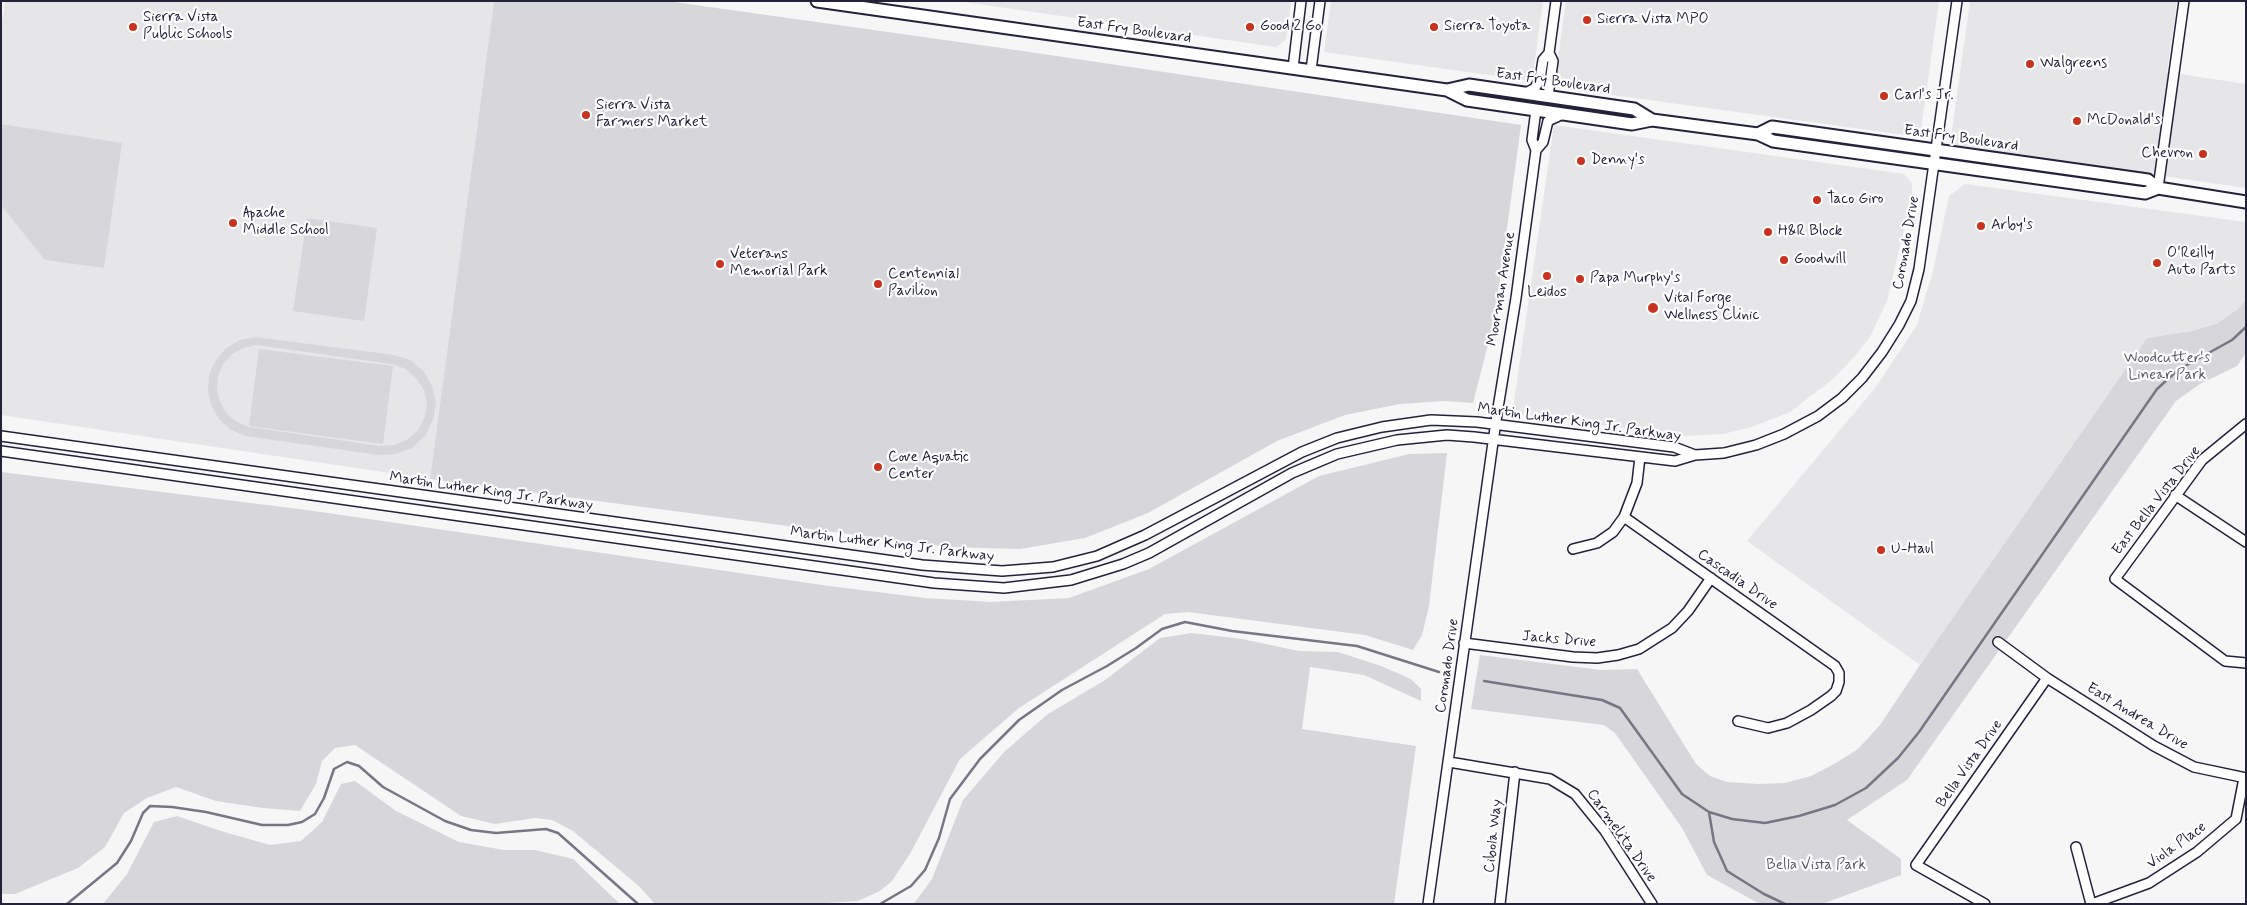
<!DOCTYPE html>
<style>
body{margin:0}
#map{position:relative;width:2247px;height:905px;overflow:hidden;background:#f6f6f7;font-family:Mynerve,sans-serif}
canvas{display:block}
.frame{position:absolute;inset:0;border:2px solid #22223b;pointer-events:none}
</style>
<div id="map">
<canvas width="2247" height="905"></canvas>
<div class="frame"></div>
</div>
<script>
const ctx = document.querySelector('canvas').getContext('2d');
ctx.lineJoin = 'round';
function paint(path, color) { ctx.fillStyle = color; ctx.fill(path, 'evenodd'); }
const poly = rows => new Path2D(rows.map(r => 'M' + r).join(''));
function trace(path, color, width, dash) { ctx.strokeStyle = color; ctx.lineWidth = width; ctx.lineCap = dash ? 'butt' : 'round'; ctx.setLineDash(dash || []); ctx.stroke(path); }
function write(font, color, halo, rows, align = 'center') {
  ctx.font = font + ' Mynerve,sans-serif'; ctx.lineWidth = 4.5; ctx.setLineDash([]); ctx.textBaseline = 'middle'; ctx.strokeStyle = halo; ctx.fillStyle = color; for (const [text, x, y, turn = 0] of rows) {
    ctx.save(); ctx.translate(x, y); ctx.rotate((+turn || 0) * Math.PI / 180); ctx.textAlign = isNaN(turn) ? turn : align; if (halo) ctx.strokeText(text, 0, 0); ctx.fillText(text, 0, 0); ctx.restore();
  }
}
const built = poly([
 [5,1,494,1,430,479,1,415,1,31],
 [957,1,1291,1,1286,40,1276,47],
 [1331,1,1543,1,1532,81,1324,52],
 [1566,1,1939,1,1920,137,1554,87],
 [1970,1,2177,1,2167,72,2246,84,2246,188,1950,145],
 [1554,125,1904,174,1912,183,1912,195,1887,301,1870,337,1854,357,1833,379,1790,412,1752,427,1723,434,1686,436,1519,414,1513,408],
 [1965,184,2246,222,2246,299,2239,308,2218,323,2192,331,2147,338,1920,665,1747,541,1876,387,1917,325,1933,271,1949,196]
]);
const green = poly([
 [494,1,667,1,1016,50,1521,125,1495,317,1473,403,1445,401,1400,404,1345,415,1277,441,1148,513,1085,538,1020,549,948,547,430,479],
 [1,124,122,143,104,268,45,260,1,205],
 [307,218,377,228,364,321,293,311],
 [2246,299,2246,353,2237,366,2200,384,2176,401,1907,780,1847,820,1901,859,1901,875,1822,904,1760,904,1707,875,1682,828,1615,733,1604,725,1471,709,1480,655,1601,670,1637,669,1696,764,1710,776,1727,782,1759,784,1785,783,1811,776,1836,763,1858,749,1880,725,1920,665,2147,338,2192,331,2218,323,2239,308],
 [255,337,394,355,410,360,424,372,432,386,436,403,433,420,425,436,412,448,396,454,379,455,245,436,230,429,219,419,211,405,208,390,209,374,216,360,226,348,240,340],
 [257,345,392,364,406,369,416,378,424,390,427,403,425,417,418,430,408,439,395,445,380,446,249,427,237,422,227,414,220,402,217,390,218,376,223,364,232,354,244,348],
 [259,349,393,366,383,444,249,426],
 [1447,453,1429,606,1422,635,1413,650,1365,635,1188,612,1165,614,1019,708,960,759,911,852,892,881,880,891,858,901,809,904,655,904,640,887,573,831,552,820,535,818,495,824,461,816,355,745,335,748,322,761,316,784,300,811,263,808,216,801,176,787,147,798,124,813,105,847,78,868,15,894,1,894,1,472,307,510,829,586,925,598,991,602,1069,598,1149,569,1319,476,1409,454],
 [1192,633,1242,639,1299,651,1338,652,1381,666,1411,679,1421,689,1421,701,1364,675,1310,667,1302,729,1416,746,1394,904,911,904,915,902,932,879,963,800,1004,752,1048,714,1105,680,1160,638],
 [355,781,396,811,459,842,504,850,535,850,573,859,620,904,103,904,127,874,154,822,177,816,221,831,270,845,301,841,322,822,341,784]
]);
const stream = poly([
 [1484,681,1602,700,1620,708,1682,794,1709,812,1732,819,1765,823,1799,816,1835,805,1866,788,1898,758,1919,732,2157,389,2178,370,2232,340,2246,327],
 [1709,812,1714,842,1727,871,1764,894,1785,904],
 [67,904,117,863,131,841,143,813,150,806,172,807,206,812,262,825,288,825,302,822,315,814,324,798,334,769,347,762,359,766,383,787,445,821,471,830,496,833,546,829,558,833,638,904],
 [880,904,911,886,925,870,939,838,950,799,980,759,1019,720,1062,690,1107,666,1136,648,1162,629,1185,622,1232,631,1357,646,1439,672]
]);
const minor = poly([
 [1293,68,1301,1],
 [1311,70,1320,1],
 [1526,93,1535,88,1540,79,1543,60,1549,53],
 [1548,96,1553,61,1549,53,1556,1],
 [1536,150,1543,142,1548,121,1563,114],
 [2158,188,2184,1],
 [2246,424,2202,460,2115,579,2225,661,2246,663],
 [1,436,922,565,1002,571,1053,567,1097,556,1145,535,1302,452,1337,438,1382,427,1431,420,1477,422,1674,447,1695,455],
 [1,451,934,583,1004,588,1071,580,1123,564,1149,553,1292,473,1337,454,1397,440,1447,435,1474,437,1675,461,1695,455,1724,453,1756,445,1784,434,1818,416,1842,398,1862,378,1882,352,1899,325,1911,301,1919,269,1957,1],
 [2175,495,2246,542],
 [1624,517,1835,666,1839,673,1839,682,1836,691,1831,696,1811,710,1787,723,1768,728,1738,721],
 [1573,549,1597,543,1613,532,1624,517,1637,483,1640,457],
 [1998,642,2047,678,2154,746,2194,767,2246,778],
 [1464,643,1573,657,1597,658,1618,655,1639,649,1672,628,1688,611,1711,578],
 [1449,762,1550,779,1575,794,1605,831,1652,904],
 [2076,847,2091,904],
 [1428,904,1497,414,1516,298,1536,150,1532,140,1536,110],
 [1500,904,1515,772],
 [1985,904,1916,865,2047,678],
 [2092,904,2149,883,2197,852,2236,819,2244,778]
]);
const major = poly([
 [817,1,1447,90,1467,100,1632,124,1652,120,1758,134,1773,141,2145,193,2158,188],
 [1447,90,1469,85,1634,109,1652,120],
 [1758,134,1772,127,2148,180,2158,188,2246,202]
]);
const markers = [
 [1587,20,5,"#c8321e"],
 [133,27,5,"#c8321e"],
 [1250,27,5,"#c8321e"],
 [1434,27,5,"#c8321e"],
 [2030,64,5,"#c8321e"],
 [1884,96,5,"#c8321e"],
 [586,115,5,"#c8321e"],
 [2077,121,5,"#c8321e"],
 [2203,154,5,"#c8321e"],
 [1581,161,5,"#c8321e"],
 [1817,200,5,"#c8321e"],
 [233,223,5,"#c8321e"],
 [1981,226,5,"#c8321e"],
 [1768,232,5,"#c8321e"],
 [1784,260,5,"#c8321e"],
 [2157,263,5,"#c8321e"],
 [720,264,5,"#c8321e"],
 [1547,276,5,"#c8321e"],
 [1580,279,5,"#c8321e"],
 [878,284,5,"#c8321e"],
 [1653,308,6,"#c8321e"],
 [878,467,5,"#c8321e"],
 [1881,550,5,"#c8321e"]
];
const poiNames = [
 ["Sierra Vista",143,18],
 ["Public Schools",143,35],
 ["Sierra Vista MPO",1597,20],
 ["Good 2 Go",1260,27],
 ["Sierra Toyota",1444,27],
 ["Walgreens",2040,64],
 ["Carl's Jr.",1894,96],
 ["Sierra Vista",596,106],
 ["Farmers Market",596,123],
 ["McDonald's",2087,121],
 ["Chevron",2193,154,"right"],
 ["Denny's",1591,161],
 ["Taco Giro",1827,200],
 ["Apache",243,214],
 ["Middle School",243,231],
 ["Arby's",1991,226],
 ["H&R Block",1778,232],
 ["O'Reilly",2167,254],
 ["Auto Parts",2167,271],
 ["Veterans",730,255],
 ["Memorial Park",730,272],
 ["Goodwill",1794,260],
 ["Centennial",888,275],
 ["Pavilion",888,292],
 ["Papa Murphy's",1590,279],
 ["Leidos",1547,293,"center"],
 ["Vital Forge",1664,299],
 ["Wellness Clinic",1664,316],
 ["Cove Aquatic",888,458],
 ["Center",888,475],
 ["U-Haul",1891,550]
];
const streetNames = [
 ["East Fry Boulevard",1134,31,8],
 ["East Fry Boulevard",1553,82,8],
 ["East Fry Boulevard",1961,139,8],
 ["Coronado Drive",1907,243,-80],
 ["Moorman Avenue",1502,289,-81],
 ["Martin Luther King Jr. Parkway",1579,423,8],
 ["Martin Luther King Jr. Parkway",491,492,8],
 ["East Bella Vista Drive",2157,501,-52],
 ["Martin Luther King Jr. Parkway",892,545,7],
 ["Cascadia Drive",1737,580,35],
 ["Jacks Drive",1559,640,5],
 ["Coronado Drive",1448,666,-82],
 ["East Andrea Drive",2137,717,31],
 ["Bella Vista Drive",1970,764,-55],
 ["Cibola Way",1494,836,-84],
 ["Carmelita Drive",1621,836,55],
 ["Viola Place",2177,846,-36]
];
const parkNames = [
 ["Woodcutter's",2167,359],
 ["Linear Park",2167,376],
 ["Bella Vista Park",1816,866]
];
paint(built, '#e6e6e9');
paint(green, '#d7d7db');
trace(stream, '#767685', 2.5);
trace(minor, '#22223b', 12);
trace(major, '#22223b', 15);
trace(minor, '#fff', 9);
trace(major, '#fff', 11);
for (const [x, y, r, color] of markers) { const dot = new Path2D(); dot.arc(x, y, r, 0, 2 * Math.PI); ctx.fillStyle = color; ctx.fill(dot); trace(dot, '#fff', 2); }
write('15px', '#22223b', '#fff', poiNames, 'left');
write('15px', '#22223b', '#fff', streetNames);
write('15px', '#58586b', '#fff', parkNames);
</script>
